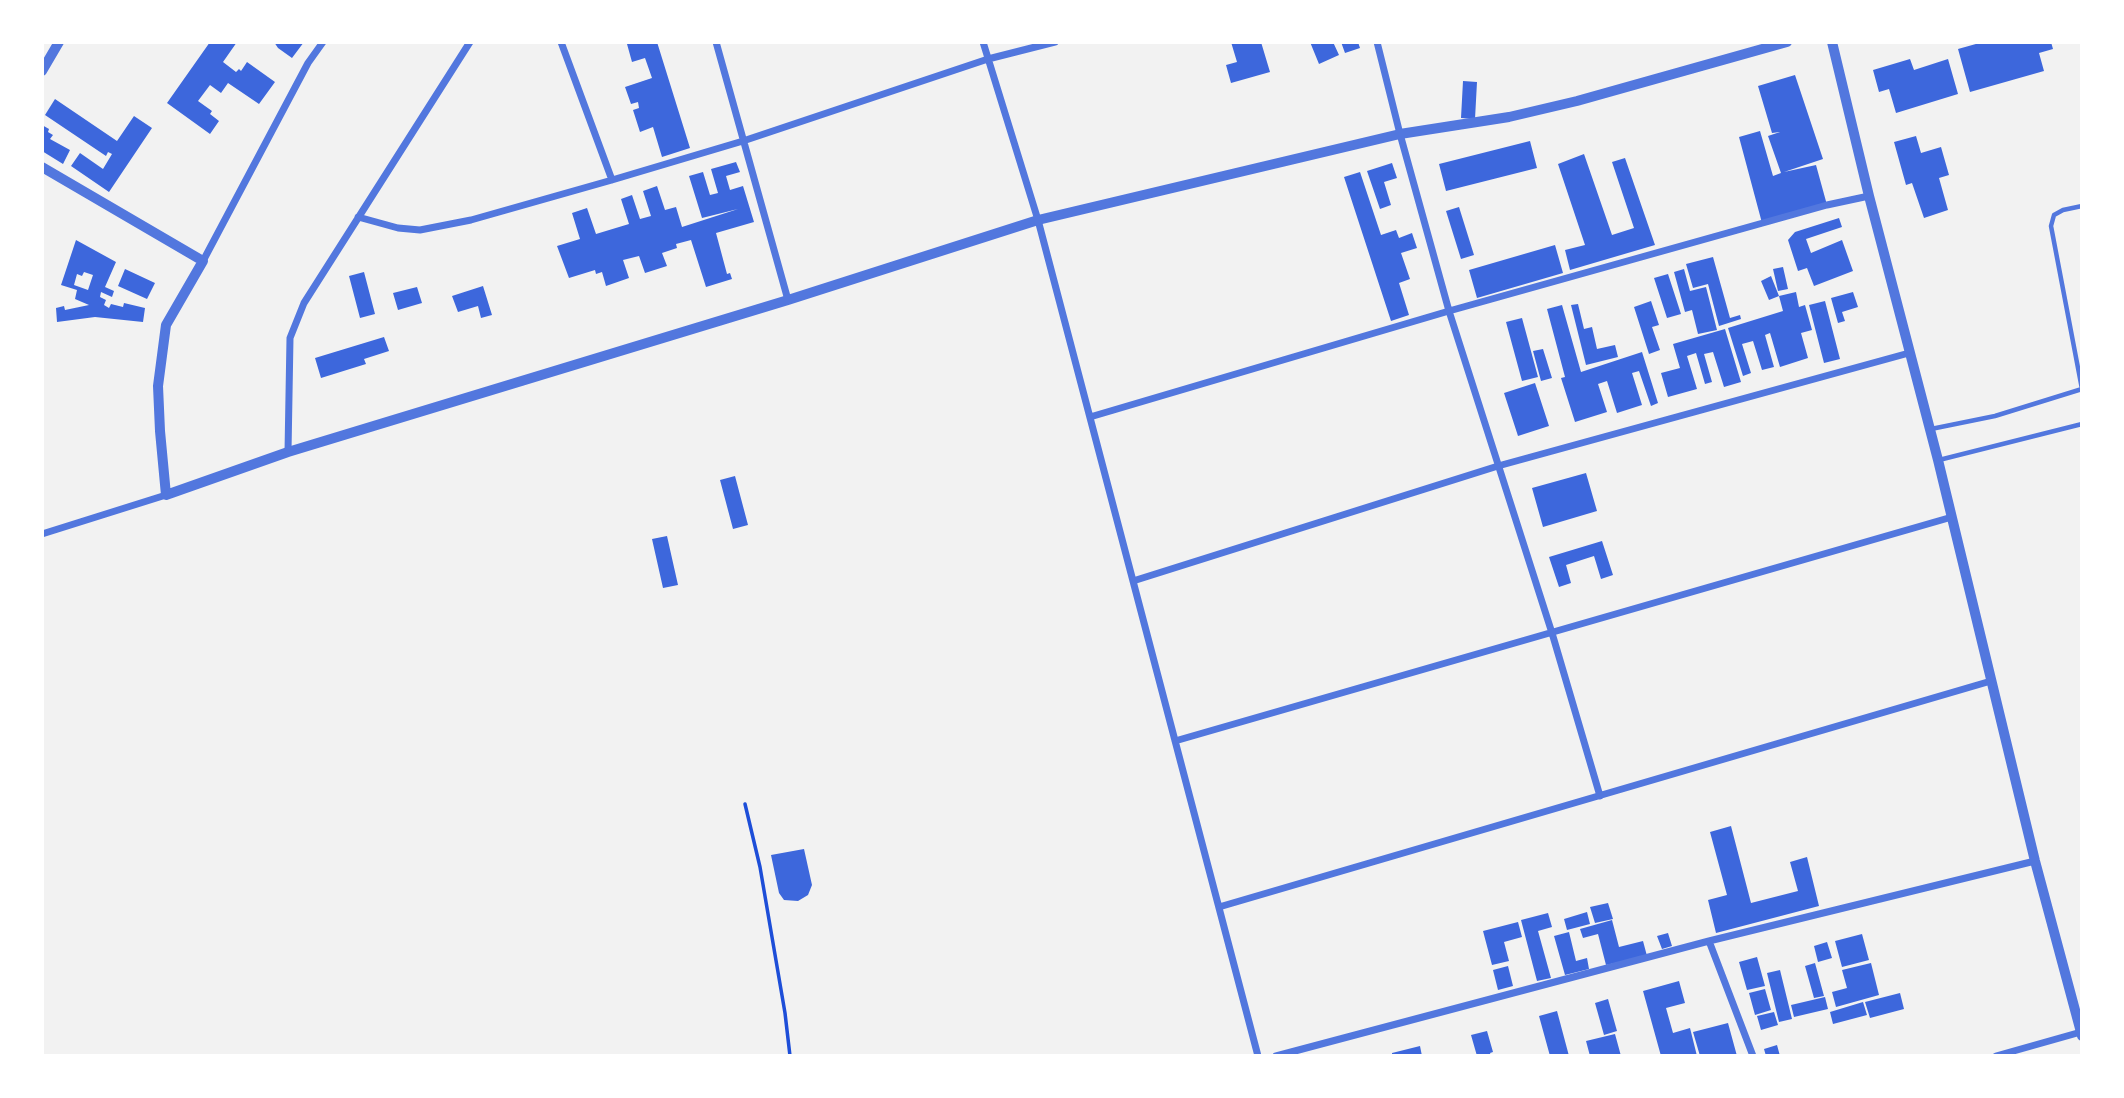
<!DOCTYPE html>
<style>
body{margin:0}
#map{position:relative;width:2124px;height:1098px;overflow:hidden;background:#f2f2f2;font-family:Bitter,serif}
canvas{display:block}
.frame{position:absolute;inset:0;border:44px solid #fff;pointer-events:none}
</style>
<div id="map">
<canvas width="2124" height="1098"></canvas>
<div class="frame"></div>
</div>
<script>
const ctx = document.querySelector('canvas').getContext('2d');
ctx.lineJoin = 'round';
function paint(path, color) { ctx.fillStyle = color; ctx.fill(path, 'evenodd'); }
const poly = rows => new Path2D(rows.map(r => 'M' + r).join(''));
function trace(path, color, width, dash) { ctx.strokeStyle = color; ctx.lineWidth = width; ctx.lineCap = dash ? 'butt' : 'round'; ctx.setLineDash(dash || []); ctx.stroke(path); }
const building = poly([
 [210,42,237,42,223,62,236,72,239,69,241,71,247,62,275,82,259,104,228,83,221,93,210,85,198,101,212,111,210,114,219,121,210,134,167,103],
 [274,42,304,42,292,58,278,48],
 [634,42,657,42,690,148,662,157,653,127,640,132,633,110,639,108,638,102,631,104,625,87,652,78,645,58,632,62,627,44],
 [1231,42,1261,42,1270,72,1231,83,1226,65,1237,62],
 [1310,42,1333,42,1339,55,1319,64],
 [1341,42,1358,42,1360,48,1345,53],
 [1983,42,2051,42,2053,49,2039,53,2044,71,1970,92,1958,49],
 [1910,59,1914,70,1948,59,1958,94,1896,113,1889,89,1879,92,1873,70],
 [1795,75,1823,159,1784,172,1816,165,1827,205,1762,223,1739,137,1760,131,1773,176,1781,173,1768,136,1780,132,1772,133,1758,86],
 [1463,81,1477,82,1475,119,1461,118],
 [55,99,117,141,134,116,152,128,109,192,71,166,80,153,103,169,112,154,108,152,106,156,45,115],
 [42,125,49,129,48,132,53,135,50,139,70,150,63,164,42,151],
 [1916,136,1921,153,1941,147,1949,175,1939,178,1948,210,1924,218,1912,183,1906,185,1894,142],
 [1530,141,1537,168,1446,191,1439,164],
 [1584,154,1612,235,1634,228,1612,162,1625,158,1655,245,1570,270,1565,250,1585,245,1558,164],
 [736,162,740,172,726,176,730,190,743,186,754,222,716,233,727,274,730,273,732,279,706,287,691,240,676,244,677,248,662,253,667,266,645,273,639,256,623,260,629,278,606,286,602,272,596,274,595,270,569,278,557,246,580,239,572,213,587,208,596,234,629,224,621,199,632,195,640,219,651,216,643,191,657,186,665,210,676,207,682,227,738,209,702,218,689,176,703,172,710,195,718,193,711,169],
 [1392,163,1397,178,1384,182,1391,205,1380,209,1367,171],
 [1360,172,1381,235,1396,230,1399,238,1412,233,1417,248,1401,253,1410,279,1399,283,1409,315,1391,321,1344,177],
 [1459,207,1474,255,1461,259,1446,211],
 [1839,218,1842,227,1806,239,1811,253,1842,240,1853,271,1814,286,1807,268,1798,271,1788,240,1795,232],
 [76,240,116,262,105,287,114,291,112,297,101,292,100,297,106,300,104,305,109,308,111,304,123,307,124,303,145,308,143,322,95,317,57,322,56,308,64,306,65,310,89,305,75,299,77,290,61,285],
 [84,272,93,275,88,290,74,285,77,274,82,276],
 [1555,245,1563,273,1477,298,1469,270],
 [1713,257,1730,318,1740,315,1741,319,1719,326,1708,284,1693,288,1686,264],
 [1783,267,1788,289,1778,291,1773,269],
 [125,269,155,283,147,299,118,286],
 [1684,269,1690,291,1706,287,1717,330,1698,334,1692,310,1685,312,1674,272],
 [364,272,375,314,360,318,349,276],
 [1668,274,1681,314,1667,318,1654,278],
 [1771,276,1779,296,1769,300,1761,281],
 [483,286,492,315,481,318,478,306,458,312,452,296],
 [417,287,422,303,398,310,393,293],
 [1796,292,1799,307,1805,305,1812,330,1801,333,1808,358,1780,367,1770,333,1765,335,1774,367,1762,370,1753,341,1742,344,1751,373,1743,376,1728,328,1783,311,1779,296],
 [1853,292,1858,307,1842,312,1845,321,1838,323,1831,298],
 [1651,301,1659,325,1652,327,1660,350,1649,354,1634,307],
 [1825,301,1840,359,1824,363,1809,305],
 [1578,304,1584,329,1592,327,1597,349,1615,345,1618,357,1586,365,1571,305],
 [1562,305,1581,372,1642,352,1658,403,1651,406,1639,371,1632,373,1642,405,1617,413,1607,381,1598,384,1607,412,1575,422,1561,378,1565,377,1547,309],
 [1522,318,1538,377,1522,381,1506,322],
 [1725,329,1741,382,1724,387,1713,352,1704,354,1712,382,1705,384,1696,353,1687,356,1697,389,1668,397,1661,373,1680,368,1673,344],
 [384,337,389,351,364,359,366,364,321,378,315,358],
 [1543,349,1552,378,1541,381,1533,351],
 [1535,383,1549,426,1518,436,1504,393],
 [1586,473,1597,511,1543,527,1532,488],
 [735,476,748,525,733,529,720,480],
 [667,536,678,585,663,588,652,539],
 [1602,541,1613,575,1601,579,1594,556,1566,565,1571,583,1559,587,1549,557],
 [1731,826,1751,903,1798,891,1790,862,1807,857,1819,906,1716,933,1708,900,1727,895,1710,832],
 [804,849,812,885,808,895,798,901,784,900,779,893,771,855],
 [1608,903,1613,919,1595,923,1590,907],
 [1587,912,1590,924,1567,930,1564,919],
 [1548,913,1552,927,1538,931,1551,978,1537,981,1521,920],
 [1612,920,1619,947,1643,941,1647,956,1606,965,1598,934,1583,938,1580,929],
 [1518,922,1522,937,1504,942,1509,961,1492,965,1483,931],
 [1569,932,1576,961,1587,958,1589,969,1565,975,1554,936],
 [1668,933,1672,946,1662,949,1657,936],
 [1862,934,1869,960,1842,967,1835,941],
 [1827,942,1832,958,1818,962,1814,946],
 [1757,957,1765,986,1747,990,1739,962],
 [1815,963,1824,996,1814,998,1805,966],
 [1871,963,1879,995,1836,1007,1832,992,1847,988,1842,970],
 [1508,966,1513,986,1498,990,1493,970],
 [1780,970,1792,1019,1779,1022,1767,973],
 [1679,981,1685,1003,1666,1008,1673,1033,1690,1028,1697,1056,1661,1056,1643,991],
 [1765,989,1771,1010,1755,1015,1749,993],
 [1900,993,1904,1009,1870,1018,1865,1002],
 [1825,997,1828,1009,1794,1017,1791,1005],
 [1608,999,1617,1031,1604,1035,1595,1003],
 [1863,1002,1867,1015,1833,1024,1830,1012],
 [1557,1011,1569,1056,1550,1056,1539,1016],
 [1774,1012,1778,1025,1761,1030,1757,1016],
 [1728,1023,1737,1056,1700,1056,1693,1032],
 [1487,1031,1493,1052,1490,1053,1491,1056,1477,1056,1471,1035],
 [1615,1034,1621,1056,1590,1056,1586,1041],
 [1777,1045,1780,1056,1766,1056,1764,1049],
 [1420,1046,1422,1056,1392,1056,1392,1053]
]);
const path = poly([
 [745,804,760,867,785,1013,790,1056]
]);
const service = poly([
 [2082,206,2063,210,2054,215,2051,226,2082,389],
 [1931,429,1995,416,2082,389],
 [1939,460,2082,424]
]);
const minor = poly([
 [561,42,612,180],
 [716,42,788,300],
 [983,42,1038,220,1258,1056],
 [1377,42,1400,134,1449,311,1552,633,1600,796],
 [358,217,398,228,420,230,471,220,612,180,743,141,988,59,1055,42],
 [203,261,308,63,323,42],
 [1090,417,1449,311,1827,205,1869,196],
 [288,452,290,338,304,303,470,42],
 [42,534,166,495],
 [1133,581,1498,466,1909,353],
 [1175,741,1952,517],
 [1219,907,1991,681],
 [1709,941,1753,1056],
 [1276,1056,1709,941,2035,861],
 [1996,1056,2081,1032]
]);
const tertiary = poly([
 [1832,42,1869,196,1938,460,2035,861,2082,1036],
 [42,71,59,42],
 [42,167,203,261,166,325,158,386,160,431,166,495,288,452,788,300,1038,220,1400,134,1509,117,1577,101,1787,42]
]);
paint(building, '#3d67dc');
trace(path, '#1d4ed8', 3.5);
trace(service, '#5277de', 4.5);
trace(minor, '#5277de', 7);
trace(tertiary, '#5277de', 10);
</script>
